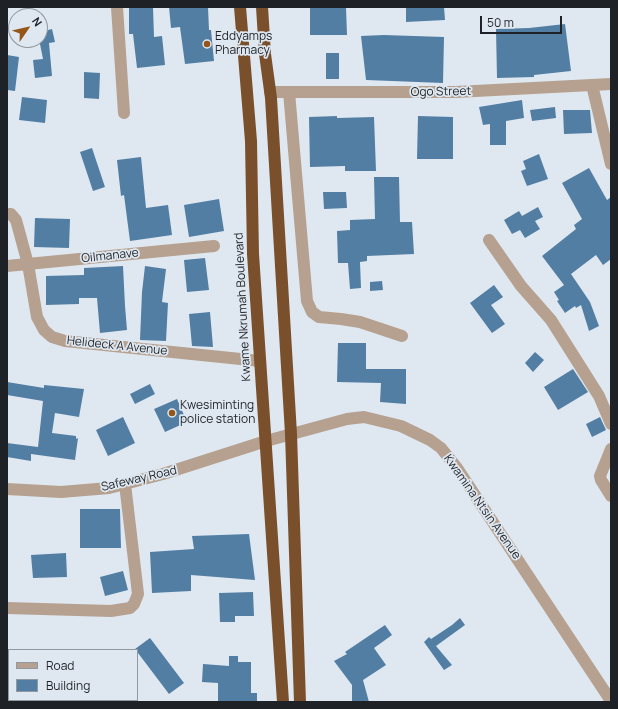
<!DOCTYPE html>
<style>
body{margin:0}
#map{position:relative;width:618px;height:709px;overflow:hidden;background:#dfe8f1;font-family:Manrope,sans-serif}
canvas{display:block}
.frame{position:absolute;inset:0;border:8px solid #1e2125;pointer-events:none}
.legend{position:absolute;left:8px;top:649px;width:130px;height:52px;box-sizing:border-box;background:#dfe8f1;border:1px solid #92989f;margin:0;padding:5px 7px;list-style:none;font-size:12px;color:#1e2125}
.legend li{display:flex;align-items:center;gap:8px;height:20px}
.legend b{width:20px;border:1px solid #92989f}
.north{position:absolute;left:8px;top:8px;width:40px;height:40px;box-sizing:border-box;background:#dfe8f1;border:1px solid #92989f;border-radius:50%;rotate:56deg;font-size:11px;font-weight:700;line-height:16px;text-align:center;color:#1e2125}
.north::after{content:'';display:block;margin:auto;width:14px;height:18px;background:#945719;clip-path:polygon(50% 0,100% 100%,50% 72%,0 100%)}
.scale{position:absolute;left:480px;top:16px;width:82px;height:18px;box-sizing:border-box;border:2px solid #1e2125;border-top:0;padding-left:5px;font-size:12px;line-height:14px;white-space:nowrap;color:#1e2125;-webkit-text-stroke:3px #dfe8f1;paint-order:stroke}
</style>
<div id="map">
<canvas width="618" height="709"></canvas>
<div class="frame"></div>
<ul class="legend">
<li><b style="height:5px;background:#b6a190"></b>Road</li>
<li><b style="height:11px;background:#527ea4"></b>Building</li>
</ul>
<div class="north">N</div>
<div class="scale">50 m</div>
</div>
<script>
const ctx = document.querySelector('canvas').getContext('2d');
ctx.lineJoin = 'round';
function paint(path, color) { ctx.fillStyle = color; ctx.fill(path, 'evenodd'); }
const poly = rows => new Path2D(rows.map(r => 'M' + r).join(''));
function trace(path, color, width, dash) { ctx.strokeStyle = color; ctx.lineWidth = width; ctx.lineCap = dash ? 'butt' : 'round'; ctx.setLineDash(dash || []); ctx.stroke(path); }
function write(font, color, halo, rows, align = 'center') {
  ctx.font = font + ' Manrope,sans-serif'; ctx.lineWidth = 3.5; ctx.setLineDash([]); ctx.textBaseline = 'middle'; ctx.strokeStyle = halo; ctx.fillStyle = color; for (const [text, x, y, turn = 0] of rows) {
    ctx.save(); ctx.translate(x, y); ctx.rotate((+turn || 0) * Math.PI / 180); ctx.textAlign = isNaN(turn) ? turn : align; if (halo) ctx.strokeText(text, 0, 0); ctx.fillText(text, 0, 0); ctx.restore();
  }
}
const building = poly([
 [129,7,153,7,154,37,162,36,165,65,137,68,133,34,129,34],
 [169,7,208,7,209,30,211,30,214,61,185,64,180,27,171,28],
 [310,7,346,7,347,35,310,35],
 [406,7,444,7,445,20,406,22],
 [565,24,571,71,534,75,534,77,497,78,496,29,529,28],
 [52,29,55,42,49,43,52,76,35,78,33,60,43,59,40,44,40,32],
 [384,35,444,37,443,83,366,80,361,36],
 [326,53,339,53,339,79,326,79],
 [7,55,19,57,15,91,7,90],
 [84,72,100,73,99,99,84,98],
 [22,97,47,100,45,123,19,120],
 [522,100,524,118,506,121,506,145,490,145,490,124,483,125,479,107],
 [555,107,556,118,532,121,530,110],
 [563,110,590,110,592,133,564,134],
 [337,116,337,118,374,117,376,171,345,171,345,166,310,167,309,117],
 [418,116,453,117,453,159,417,159],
 [92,148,105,187,93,191,80,152],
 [539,154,548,179,527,186,521,171,526,169,523,161],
 [141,157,146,208,168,205,172,235,130,241,124,195,121,196,117,160],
 [589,168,607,200,611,197,611,259,603,265,596,255,571,274,590,302,599,326,589,331,581,305,576,308,575,306,565,313,557,301,559,300,554,292,564,285,542,256,576,229,574,225,582,219,562,183],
 [374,177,399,177,400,222,412,222,414,254,367,256,367,261,360,262,361,288,350,289,348,263,338,263,337,231,350,230,350,220,375,219],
 [323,192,346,192,347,208,324,209],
 [219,199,224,231,189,237,184,205],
 [538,207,543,217,535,221,540,229,525,238,520,230,512,234,504,220,519,211,522,216],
 [35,218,70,219,69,248,34,247],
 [205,258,209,290,187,292,184,260],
 [123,266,125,306,127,330,100,333,97,298,79,298,79,304,46,305,46,276,84,275,84,268],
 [145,266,166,269,162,302,168,303,166,341,140,340,142,292],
 [382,281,383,290,370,291,370,282],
 [494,285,503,297,491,305,505,324,492,333,470,303],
 [210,312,213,347,192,346,189,314],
 [338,343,366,343,366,369,406,369,406,404,380,402,381,383,337,382],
 [535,352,544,360,533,372,525,363],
 [573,369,588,392,558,410,544,387],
 [7,382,44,388,44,385,84,389,79,417,55,413,52,433,76,436,76,439,78,438,75,460,31,454,31,461,7,457,7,443,38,447,43,401,7,395],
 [150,384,155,394,135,404,130,394],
 [177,399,187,422,165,432,154,409],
 [123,417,135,443,108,456,96,430],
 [600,417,606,430,592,437,586,424],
 [80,509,120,509,121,548,80,548],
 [249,534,255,580,191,575,191,591,152,593,150,552,194,549,192,536],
 [66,553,67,577,33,578,31,555],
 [123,571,128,590,105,596,100,577],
 [253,592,254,616,235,616,235,622,220,622,219,593],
 [460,618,465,625,436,646,452,665,444,670,424,642,429,637,431,639,452,625],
 [385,625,392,635,374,648,386,665,363,680,369,702,352,702,352,685,334,661,347,654,345,652],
 [150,638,184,683,169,694,135,649],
 [229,656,238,656,238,662,251,662,251,693,257,693,257,702,218,702,218,683,202,682,203,664,229,666]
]);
const street = poly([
 [117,7,124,113],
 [592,85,611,164],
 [270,92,456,92,611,84],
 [289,92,307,301,312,312,319,317,341,319,360,322,402,336],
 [7,214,11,214,16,220,28,264,37,317,44,330,52,337,65,341,260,361],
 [489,240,521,286,551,320,599,396,611,424],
 [7,266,214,246],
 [611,449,600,476,601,480,611,496],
 [7,489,61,492,109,488,163,474,266,441,347,419,364,417,401,426,430,440,441,448,457,468,611,701],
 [7,608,111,611,130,608,134,604,138,594,125,484]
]);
const highway = poly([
 [240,7,251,141,253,254,283,702],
 [262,7,265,54,271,98,291,434,300,702]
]);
const markers = [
 [207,44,4,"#945719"],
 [172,413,4,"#945719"]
];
const poiNames = [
 ["Eddyamps",215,37],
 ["Pharmacy",215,51],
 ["Kwesiminting",180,406],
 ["police station",180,420]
];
const streetNames = [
 ["Ogo Street",441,92,-1],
 ["Oilmanave",110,256,-6],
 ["Kwame Nkrumah Boulevard",243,307,-93],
 ["Helideck A Avenue",117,346,6],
 ["Safeway Road",139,479,-13],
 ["Kwamina Ntsin Avenue",482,507,55]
];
paint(building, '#527ea4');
trace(street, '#b6a190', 12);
trace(highway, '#7a502c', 12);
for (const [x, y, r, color] of markers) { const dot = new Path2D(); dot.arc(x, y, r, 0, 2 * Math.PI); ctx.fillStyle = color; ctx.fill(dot); trace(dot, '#dfe8f1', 1.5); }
write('12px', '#1e2125', '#dfe8f1', poiNames, 'left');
write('12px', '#1e2125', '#dfe8f1', streetNames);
</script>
